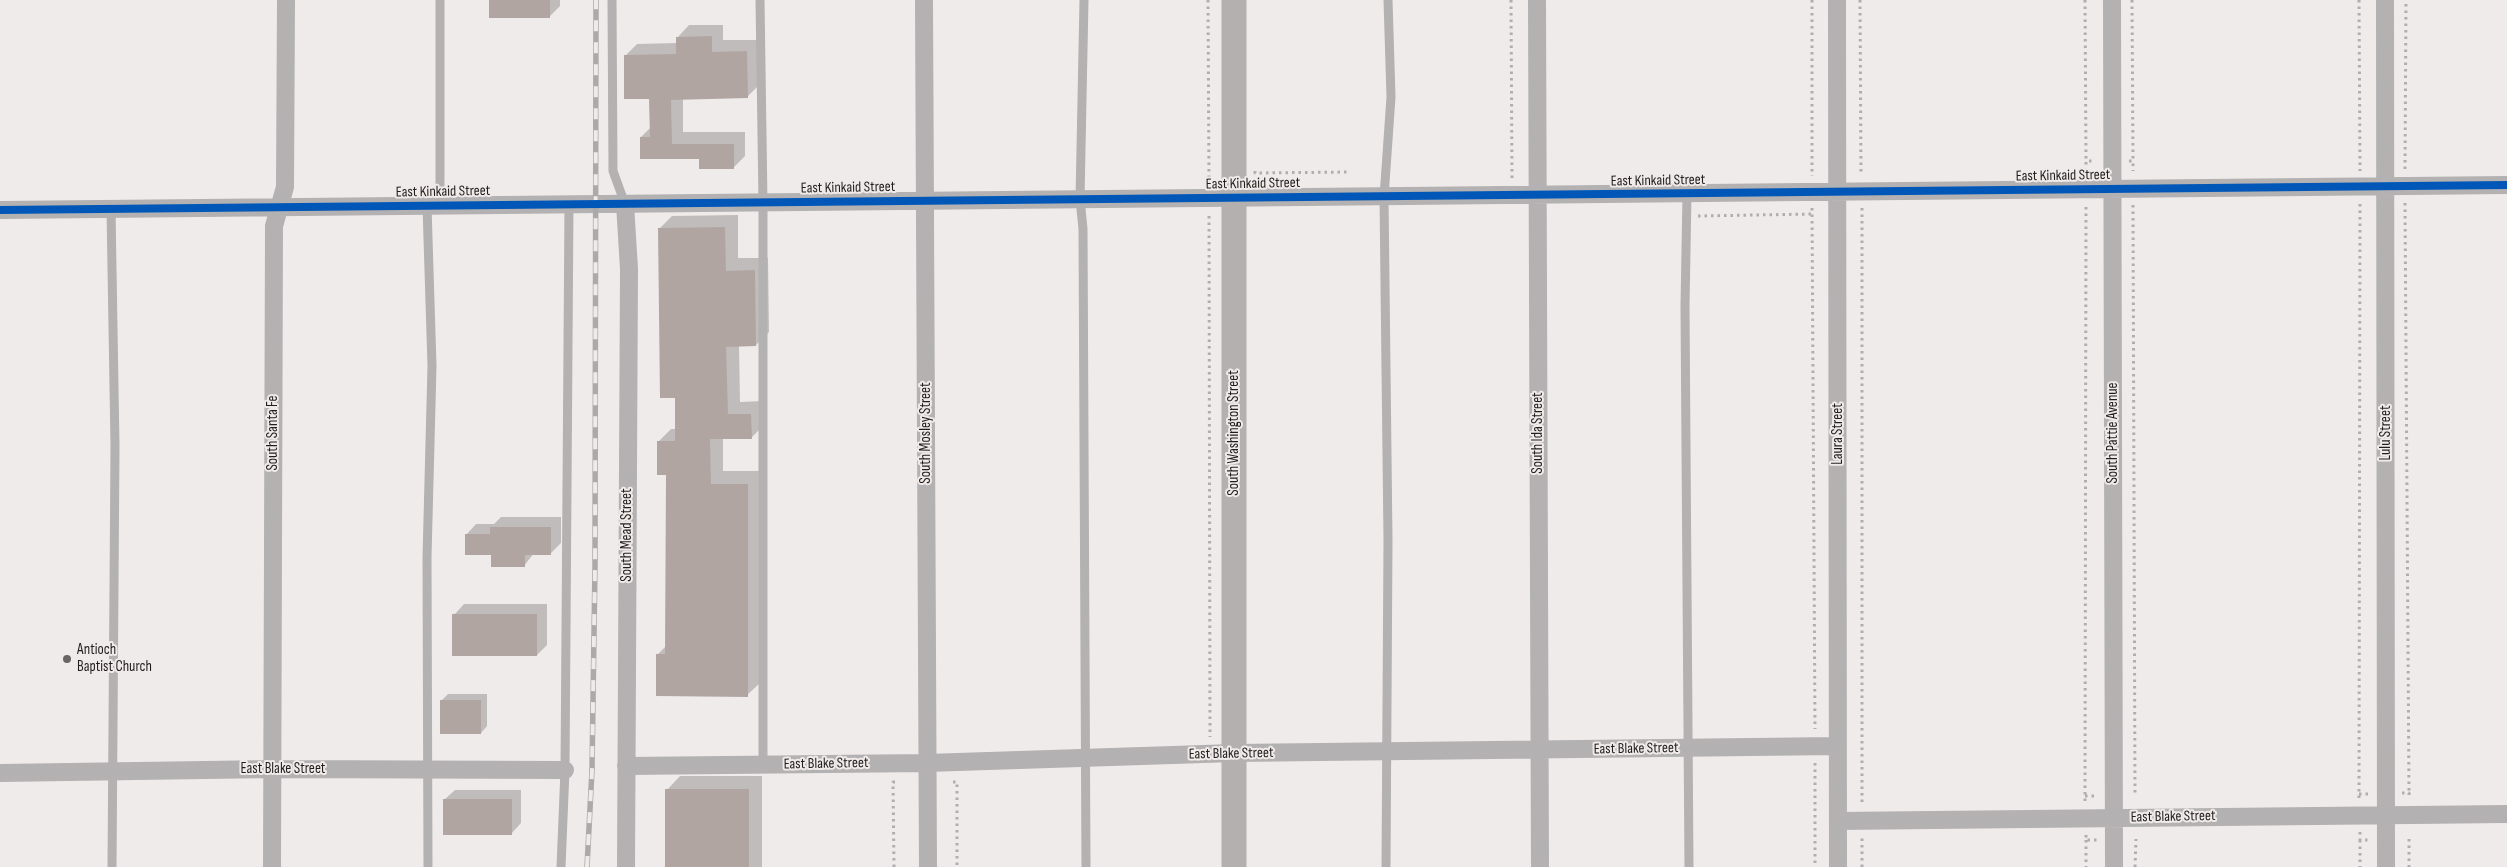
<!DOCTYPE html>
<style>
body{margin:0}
canvas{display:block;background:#efebea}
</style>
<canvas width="2507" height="867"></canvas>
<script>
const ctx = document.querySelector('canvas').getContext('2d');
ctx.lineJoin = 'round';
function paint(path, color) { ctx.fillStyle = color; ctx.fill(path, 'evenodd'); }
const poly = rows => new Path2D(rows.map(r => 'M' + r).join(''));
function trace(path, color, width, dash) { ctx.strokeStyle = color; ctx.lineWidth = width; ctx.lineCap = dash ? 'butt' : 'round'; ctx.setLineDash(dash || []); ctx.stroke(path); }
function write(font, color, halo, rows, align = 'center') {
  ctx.font = font + ' "Sofia Sans Condensed",sans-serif'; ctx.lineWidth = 4; ctx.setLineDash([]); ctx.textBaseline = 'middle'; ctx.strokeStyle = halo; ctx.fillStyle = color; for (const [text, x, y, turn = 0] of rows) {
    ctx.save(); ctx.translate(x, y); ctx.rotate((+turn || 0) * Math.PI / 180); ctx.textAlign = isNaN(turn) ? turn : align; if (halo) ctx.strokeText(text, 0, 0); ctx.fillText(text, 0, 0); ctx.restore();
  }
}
const shadow = poly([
 [490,0,560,0,560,6,549,17],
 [689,25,723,25,723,40,759,40,759,85,747,97,683,98,683,132,745,132,745,156,733,168,641,137,651,127,651,98,625,56,637,44,677,43,677,38],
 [738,215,738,258,768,258,769,332,756,345,739,345,740,402,763,401,764,425,751,438,723,438,723,471,761,471,760,683,747,695,657,655,667,645,667,474,658,442,671,429,676,429,676,397,659,229,672,216],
 [501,517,561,517,561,543,551,553,534,553,524,566,492,554,466,535,476,524,494,524],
 [464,604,547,604,547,645,537,655,454,615],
 [448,694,487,694,487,726,481,733,441,701],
 [680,776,762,776,762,867,667,867,667,790],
 [455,790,521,790,521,823,511,834,444,800]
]);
const building = poly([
 [489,0,550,0,550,18,489,18],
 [712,36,712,52,747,51,748,98,671,100,672,144,734,144,734,169,699,169,699,159,640,159,640,137,650,137,649,99,624,99,624,55,676,54,676,37],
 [725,227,726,271,755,270,756,346,726,347,728,414,751,414,752,439,710,439,711,484,748,484,748,697,656,696,656,654,665,654,666,475,657,475,657,441,675,441,675,398,660,398,658,228],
 [490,527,551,527,551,555,525,555,525,567,491,567,491,555,465,555,465,534,490,534],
 [452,614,537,614,537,656,452,656],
 [440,700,481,700,481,734,440,734],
 [665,789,749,789,749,867,665,867],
 [443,799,512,799,512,835,443,835]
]);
const path = poly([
 [1208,0,1209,182],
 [1511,0,1512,179],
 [1812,0,1812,176],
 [1860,0,1861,174],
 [2085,0,2086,161],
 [2132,0,2133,161],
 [2359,0,2360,171],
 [2129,161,2133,161,2133,171],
 [2405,169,2406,0],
 [1255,171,1255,173,1350,172],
 [2086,171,2086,161,2095,161],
 [2405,203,2409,793],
 [2133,205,2135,795],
 [1812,208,1815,729],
 [1862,208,1862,804],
 [1209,216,1210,737],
 [1698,216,1812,214],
 [1815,763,1815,867],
 [953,782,957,782,957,867],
 [2402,793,2409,793,2409,799],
 [2359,794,2368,794],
 [2085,796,2097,796],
 [2359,798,2360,202],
 [2085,801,2086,205],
 [2360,832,2360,840,2370,840],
 [2086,835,2086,840,2098,840],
 [2409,839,2409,867],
 [2086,840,2086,867],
 [2360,840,2360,867],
 [894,867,893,782,897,782],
 [1862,867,1862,838],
 [2135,867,2136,839]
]);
const lane = poly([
 [612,0,613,171,625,204],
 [760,0,763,202,763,765],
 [1084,0,1080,199,1083,229,1086,867],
 [1687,194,1685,306,1689,867],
 [440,205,440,0],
 [427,206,432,366,427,557,428,867],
 [111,209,115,446,112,867],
 [561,867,565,770,569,204],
 [1386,867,1388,540,1384,197,1391,97,1388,0]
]);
const street = poly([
 [924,0,928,867],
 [1537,0,1540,867],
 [1837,0,1838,867],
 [2112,0,2114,867],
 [2385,0,2386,867],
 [625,204,629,269,626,867],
 [0,210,2507,185],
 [626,766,927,763,1234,753,1837,746],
 [0,773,273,769,565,770],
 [1838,821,2507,814],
 [272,867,274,226,285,187,286,0]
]);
const secondary = poly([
 [1234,0,1234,867]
]);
const rail = poly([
 [587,867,592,770,595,566,596,0]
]);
const cycleway = poly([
 [0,210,2507,185]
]);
const markers = [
 [67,659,5,"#686665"]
];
const streetNames = [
 ["East Kinkaid Street",2063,176,-1],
 ["East Kinkaid Street",1658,181,-1],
 ["East Kinkaid Street",1253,184,-1],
 ["East Kinkaid Street",848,188,-1],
 ["East Kinkaid Street",443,192,-1],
 ["South Santa Fe",273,433,-90],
 ["South Mosley Street",926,433,-90],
 ["South Washington Street",1234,433,-90],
 ["South Ida Street",1538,433,-90],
 ["South Pattie Avenue",2113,433,-90],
 ["Lulu Street",2386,433,-90],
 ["Laura Street",1838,434,-90],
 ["South Mead Street",627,535,-90],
 ["East Blake Street",1636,749,-1],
 ["East Blake Street",1231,754,-1],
 ["East Blake Street",826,764,-1],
 ["East Blake Street",283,769],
 ["East Blake Street",2173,817,-1]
];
const poiNames = [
 ["Antioch",77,650],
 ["Baptist Church",77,667]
];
paint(shadow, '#0003');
paint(building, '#b1a5a2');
trace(path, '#afaeae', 3, [2.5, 4]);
trace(lane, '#b3b1b1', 9);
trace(street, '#b3b1b1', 18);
trace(secondary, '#b3b0af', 25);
trace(rail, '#abaaa9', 5.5);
trace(rail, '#f0eae9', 4, [11]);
trace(cycleway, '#0057b8', 8);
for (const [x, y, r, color] of markers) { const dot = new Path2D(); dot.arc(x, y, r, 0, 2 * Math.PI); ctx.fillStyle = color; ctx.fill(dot); trace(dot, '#f0eae9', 2); }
write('15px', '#201e1d', '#f0eae9', streetNames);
write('15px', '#201e1d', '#f0eae9', poiNames, 'left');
</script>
